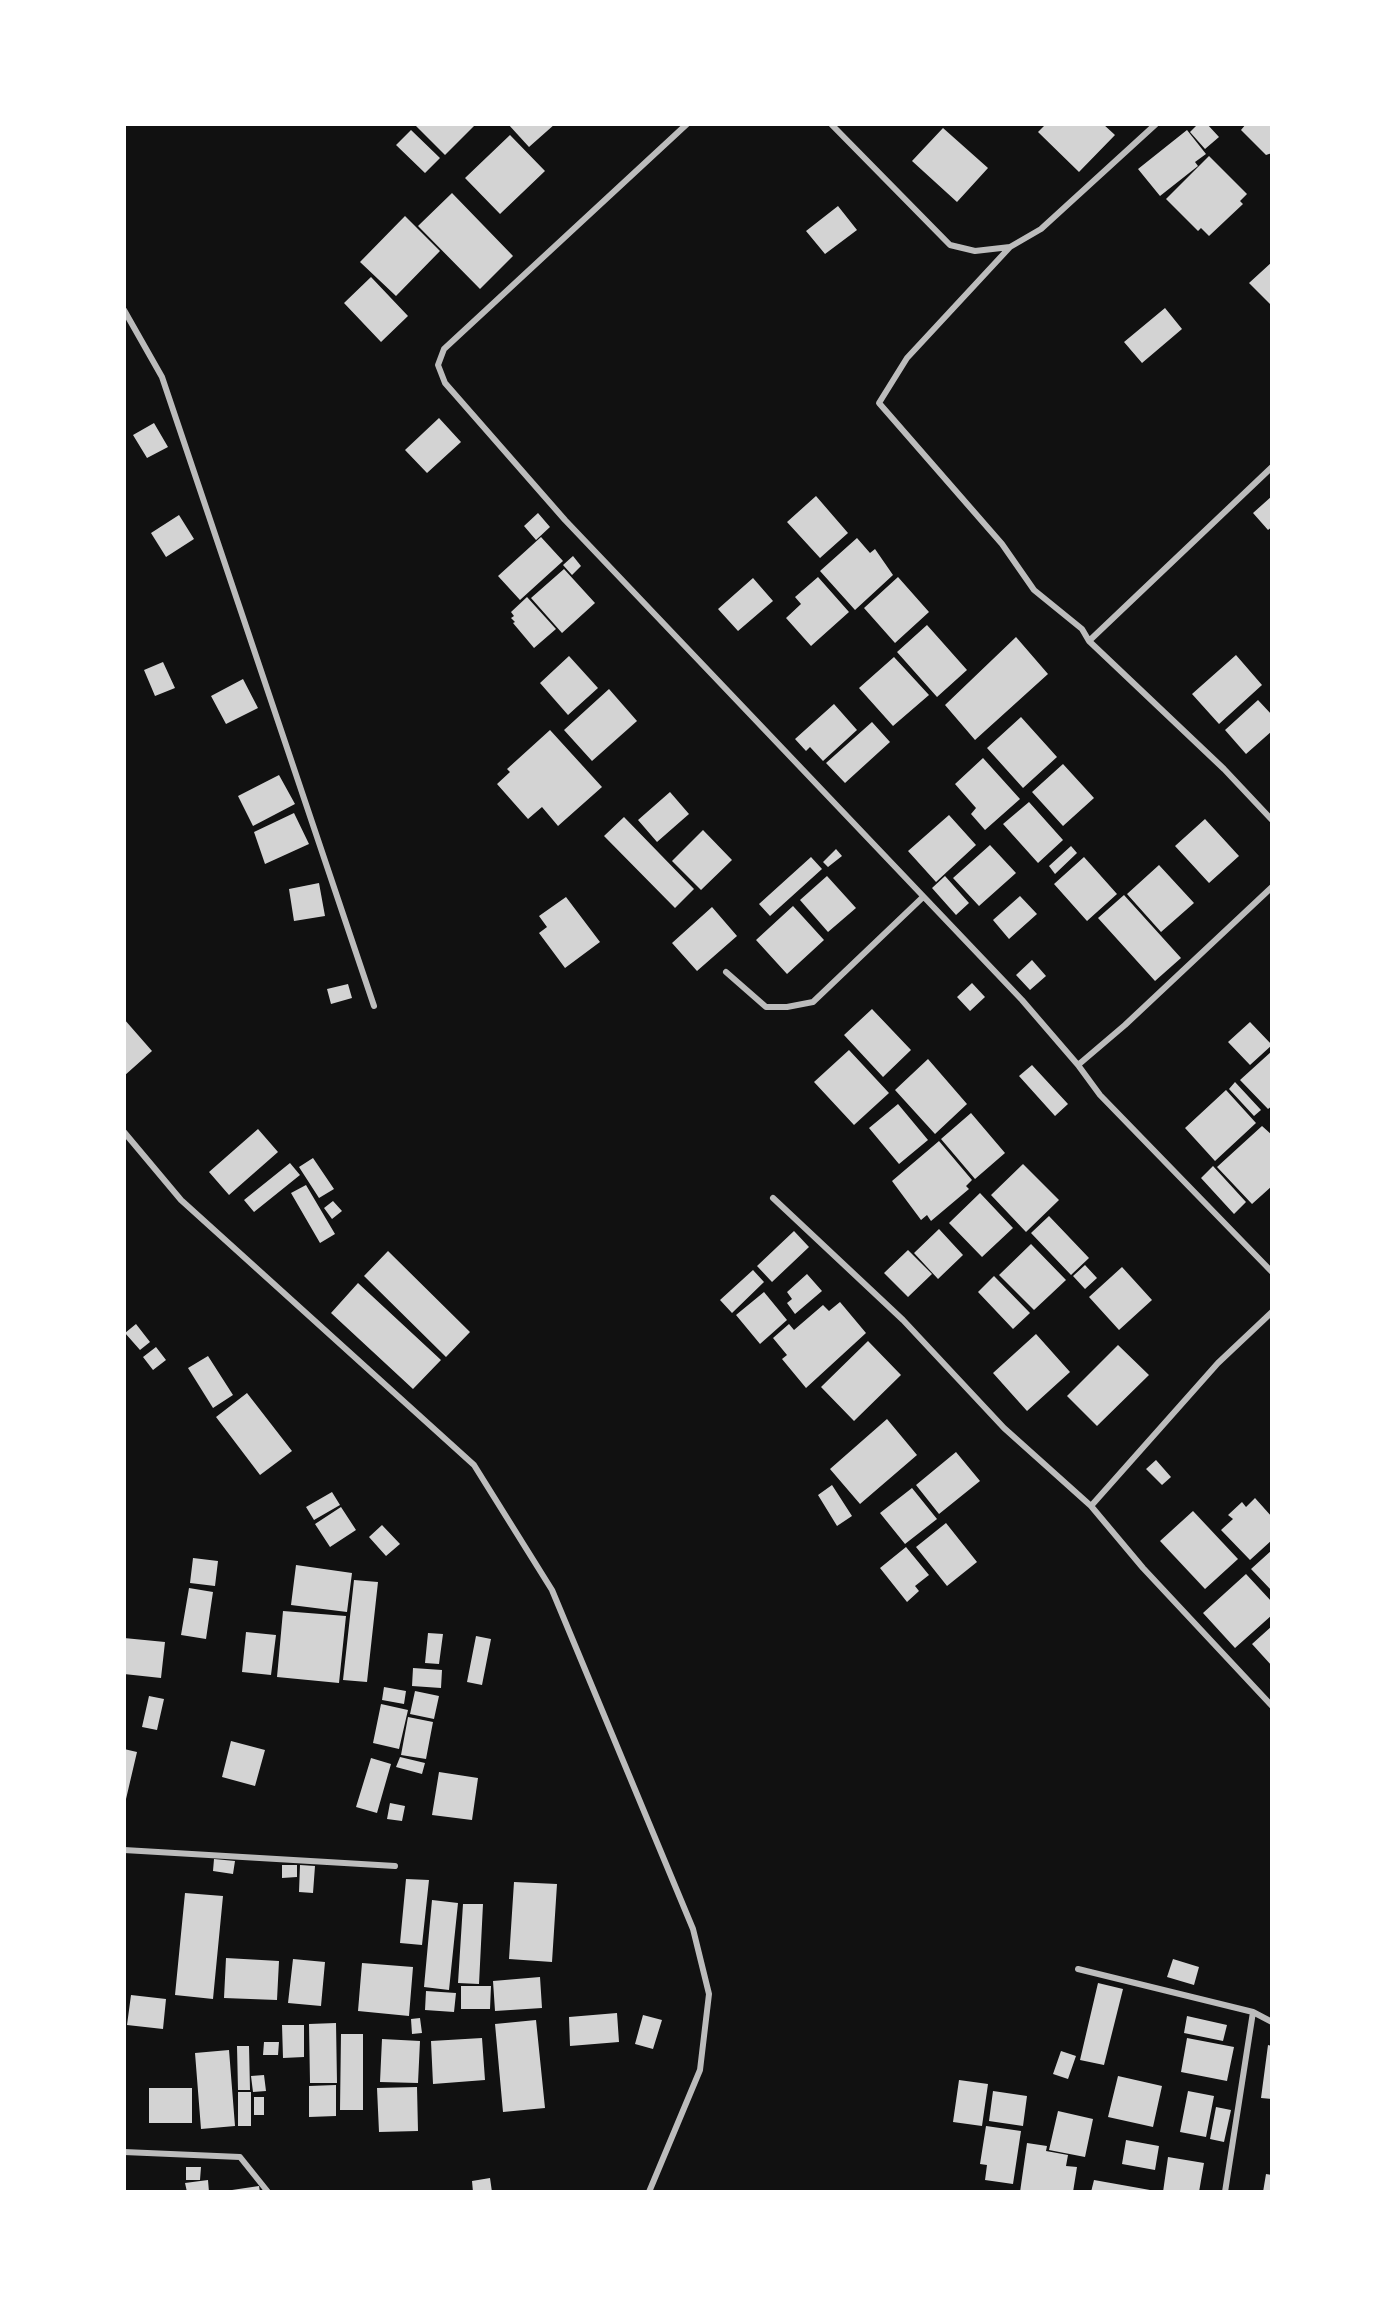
<!DOCTYPE html>
<style>
body{margin:0}
#map{position:relative;width:1396px;height:2316px;overflow:hidden;background:#111;font-family:"PT Sans",sans-serif}
canvas{display:block}
.frame{position:absolute;inset:0;border:126px solid #fff;pointer-events:none}
</style>
<div id="map">
<canvas width="1396" height="2316"></canvas>
<div class="frame"></div>
</div>
<script>
const ctx = document.querySelector('canvas').getContext('2d');
ctx.lineJoin = 'round';
function paint(path, color) { ctx.fillStyle = color; ctx.fill(path, 'evenodd'); }
const poly = rows => new Path2D(rows.map(r => 'M' + r).join(''));
function trace(path, color, width, dash) { ctx.strokeStyle = color; ctx.lineWidth = width; ctx.lineCap = dash ? 'butt' : 'round'; ctx.setLineDash(dash || []); ctx.stroke(path); }
const building = poly([
 [414,124,476,124,445,155],
 [508,124,555,124,529,147],
 [1046,124,1103,124,1115,135,1079,172,1038,132],
 [1198,124,1207,124,1219,137,1205,149,1190,132],
 [1246,124,1272,124,1272,153,1266,155,1241,130],
 [943,128,988,168,957,202,912,161],
 [411,130,440,158,425,173,396,145],
 [1187,130,1206,154,1195,162,1198,166,1160,196,1138,169],
 [510,135,545,171,500,214,465,178],
 [1209,156,1247,194,1240,201,1243,204,1209,236,1201,228,1198,231,1166,199],
 [452,193,513,256,480,289,418,226],
 [838,206,857,230,825,254,806,231],
 [405,216,440,251,396,296,360,262],
 [1272,262,1272,306,1249,283],
 [371,277,408,316,381,342,344,303],
 [1165,308,1182,329,1142,363,1124,342],
 [439,418,461,442,427,473,405,450],
 [154,423,168,447,147,458,133,435],
 [816,496,848,533,820,558,787,522],
 [1272,496,1272,527,1268,530,1253,513],
 [538,513,550,527,536,540,524,526],
 [179,515,194,539,166,557,151,533],
 [541,537,563,561,520,600,498,576],
 [857,538,870,553,875,549,893,575,855,610,820,571],
 [573,556,581,566,572,575,563,565],
 [564,569,595,603,562,633,531,598],
 [818,577,849,612,811,646,786,618,801,604,795,597],
 [898,577,929,612,895,643,864,608],
 [753,578,773,601,738,631,718,609],
 [527,597,556,629,534,648,513,623,515,622,511,618,514,616,511,612],
 [927,625,967,670,937,697,897,652],
 [1016,637,1048,674,975,740,945,705],
 [1236,655,1262,685,1219,724,1192,694],
 [569,656,598,688,568,715,540,683],
 [894,657,929,695,893,726,859,688],
 [163,662,175,688,155,696,144,670],
 [243,679,258,708,226,724,211,696],
 [609,689,637,721,592,761,564,730],
 [1258,700,1272,715,1272,731,1246,754,1225,730],
 [834,704,857,730,823,761,810,747,806,751,795,739],
 [1021,717,1057,757,1023,788,987,748],
 [872,722,890,742,845,783,826,763],
 [550,730,602,787,558,826,542,807,528,819,497,784,510,772,507,769],
 [983,758,1020,799,985,830,971,814,976,808,955,784],
 [1063,764,1094,798,1063,826,1032,792],
 [279,775,295,804,253,826,238,796],
 [670,792,689,814,657,842,638,820],
 [1029,802,1063,840,1038,863,1003,824],
 [294,813,309,844,265,864,254,832],
 [949,815,976,845,936,882,908,851],
 [624,817,694,889,675,908,604,836],
 [1205,819,1239,856,1209,883,1175,846],
 [703,830,732,860,701,890,672,861],
 [990,845,1016,873,979,906,953,878],
 [1071,846,1077,853,1055,874,1049,866],
 [836,849,842,856,828,867,823,862],
 [811,857,822,869,770,916,759,904],
 [1084,857,1117,894,1087,921,1054,884],
 [1159,865,1194,903,1161,932,1127,894],
 [827,876,856,908,828,932,800,900],
 [945,876,969,903,956,915,932,888],
 [319,883,325,916,294,921,289,889],
 [1124,895,1181,958,1155,981,1098,918],
 [1020,896,1037,914,1009,939,993,920],
 [566,897,600,942,565,968,539,933,547,927,539,916],
 [793,906,824,940,787,974,756,940],
 [712,907,737,936,697,971,672,943],
 [1032,960,1046,976,1030,990,1016,975],
 [972,983,985,997,970,1011,957,997],
 [348,984,352,998,331,1004,327,989],
 [872,1009,911,1050,883,1077,844,1035],
 [124,1019,152,1051,124,1076],
 [1250,1022,1272,1045,1250,1065,1228,1042],
 [849,1050,889,1093,854,1125,814,1082],
 [1272,1051,1272,1106,1268,1109,1240,1080],
 [928,1059,967,1104,935,1134,895,1090],
 [1032,1065,1068,1104,1055,1116,1019,1076],
 [1235,1082,1261,1110,1254,1116,1229,1089],
 [1226,1090,1256,1123,1215,1161,1185,1128],
 [898,1104,928,1140,899,1164,869,1128],
 [971,1113,1005,1153,975,1179,941,1139],
 [1262,1126,1272,1135,1272,1186,1252,1204,1217,1167],
 [258,1129,278,1152,229,1195,209,1172],
 [939,1141,972,1180,966,1186,969,1189,931,1221,927,1215,921,1220,892,1181],
 [313,1158,334,1189,319,1198,299,1167],
 [290,1163,300,1175,254,1212,244,1200],
 [1023,1164,1059,1200,1026,1232,991,1195],
 [1213,1166,1246,1202,1234,1214,1201,1178],
 [306,1185,335,1234,320,1243,291,1193],
 [980,1193,1013,1228,982,1257,949,1223],
 [333,1201,342,1211,332,1219,324,1208],
 [1049,1216,1089,1258,1071,1275,1031,1233],
 [939,1229,963,1255,938,1279,914,1253],
 [794,1231,809,1247,772,1282,757,1266],
 [1031,1244,1066,1280,1034,1310,999,1275],
 [908,1250,932,1274,908,1297,884,1273],
 [388,1251,470,1332,446,1357,364,1276],
 [1085,1265,1097,1278,1085,1289,1073,1276],
 [1122,1267,1152,1300,1119,1330,1089,1297],
 [753,1270,764,1282,732,1313,720,1300],
 [807,1274,822,1291,795,1314,787,1303,792,1299,787,1292],
 [994,1276,1030,1313,1013,1329,978,1292],
 [358,1283,441,1360,413,1389,331,1313],
 [764,1292,787,1320,760,1344,736,1315],
 [840,1302,866,1333,806,1388,782,1359,787,1355,773,1338,789,1324,794,1330,823,1305,829,1311],
 [136,1324,150,1342,140,1350,125,1333],
 [1036,1334,1070,1372,1027,1411,993,1373],
 [868,1341,901,1375,854,1421,821,1387],
 [1118,1345,1149,1375,1097,1426,1067,1396],
 [156,1347,166,1360,153,1370,143,1357],
 [208,1356,233,1395,213,1408,188,1368],
 [247,1393,292,1451,260,1475,216,1417],
 [887,1419,917,1455,860,1504,830,1469],
 [956,1452,980,1481,939,1514,916,1485],
 [1156,1460,1171,1477,1162,1485,1146,1469],
 [832,1485,852,1516,837,1526,818,1495],
 [912,1488,937,1519,905,1544,880,1513],
 [332,1492,340,1505,314,1520,306,1507],
 [1255,1498,1272,1517,1272,1540,1250,1560,1221,1530,1233,1519,1228,1515,1242,1502,1246,1507],
 [341,1507,356,1530,330,1547,315,1524],
 [1193,1511,1238,1559,1205,1589,1160,1541],
 [946,1523,977,1562,947,1586,916,1547],
 [382,1525,400,1544,386,1556,369,1537],
 [906,1547,929,1575,915,1586,919,1591,907,1602,880,1568],
 [1272,1550,1272,1591,1251,1569],
 [193,1558,218,1561,215,1586,190,1583],
 [296,1565,352,1573,347,1612,291,1605],
 [1246,1574,1272,1602,1272,1615,1235,1648,1203,1613],
 [354,1580,378,1582,367,1682,343,1680],
 [189,1588,213,1592,206,1639,181,1635],
 [283,1611,346,1616,339,1683,277,1677],
 [1272,1626,1272,1666,1252,1644],
 [246,1632,276,1635,271,1675,242,1672],
 [428,1633,443,1634,439,1664,425,1663],
 [476,1636,491,1639,482,1685,467,1682],
 [124,1638,165,1642,161,1678,124,1674],
 [413,1668,442,1670,441,1688,412,1686],
 [384,1687,406,1691,404,1704,382,1700],
 [415,1691,439,1696,434,1719,410,1714],
 [149,1696,164,1699,157,1730,142,1727],
 [381,1704,408,1710,399,1749,373,1743],
 [408,1717,433,1722,426,1759,401,1755],
 [231,1741,265,1750,255,1786,222,1777],
 [124,1749,137,1752,126,1799,124,1799],
 [400,1757,425,1763,422,1774,396,1767],
 [371,1758,391,1764,377,1813,356,1807],
 [439,1772,478,1778,472,1820,432,1815],
 [390,1803,405,1806,402,1821,387,1819],
 [214,1859,235,1861,233,1874,213,1871],
 [282,1865,297,1865,297,1877,282,1878],
 [300,1865,315,1866,313,1893,299,1892],
 [406,1879,429,1880,422,1945,400,1943],
 [514,1882,557,1884,552,1962,509,1959],
 [185,1893,223,1896,213,1999,175,1995],
 [432,1900,458,1903,449,1990,424,1987],
 [463,1904,483,1904,479,1984,458,1983],
 [226,1958,279,1961,277,2000,224,1998],
 [293,1959,325,1962,321,2006,288,2003],
 [1173,1959,1199,1967,1194,1985,1167,1977],
 [362,1963,413,1967,409,2016,358,2011],
 [540,1977,542,2008,495,2011,493,1981],
 [1098,1983,1123,1989,1104,2065,1080,2060],
 [461,1986,491,1986,490,2009,461,2009],
 [426,1991,456,1993,454,2012,425,2010],
 [131,1995,166,1999,163,2029,127,2025],
 [617,2013,619,2042,570,2046,569,2017],
 [643,2015,662,2020,653,2049,635,2044],
 [1187,2016,1227,2025,1223,2041,1184,2033],
 [420,2018,422,2033,412,2034,411,2019],
 [536,2020,545,2108,503,2112,495,2024],
 [336,2023,337,2083,310,2083,309,2024],
 [282,2025,304,2025,304,2057,283,2058],
 [341,2034,363,2034,363,2110,340,2110],
 [482,2038,485,2080,433,2084,431,2041],
 [1187,2038,1234,2047,1227,2081,1181,2072],
 [382,2039,420,2041,418,2083,380,2082],
 [264,2042,279,2042,278,2055,263,2055],
 [1268,2045,1272,2046,1272,2099,1261,2098],
 [237,2046,249,2046,250,2090,238,2090],
 [229,2050,235,2126,201,2129,195,2053],
 [1061,2051,1076,2056,1068,2079,1053,2074],
 [264,2075,266,2091,253,2092,251,2076],
 [1118,2076,1162,2086,1153,2127,1108,2117],
 [959,2080,988,2084,982,2126,953,2122],
 [336,2085,336,2116,309,2117,309,2086],
 [417,2087,418,2131,379,2132,377,2088],
 [149,2088,192,2088,192,2123,149,2123],
 [993,2091,1027,2096,1023,2126,989,2121],
 [1188,2091,1214,2096,1206,2137,1180,2132],
 [238,2092,251,2092,251,2126,238,2126],
 [254,2097,264,2097,264,2115,254,2115],
 [1216,2107,1231,2110,1224,2142,1210,2139],
 [1058,2111,1093,2119,1085,2157,1049,2150],
 [986,2126,1021,2131,1013,2184,985,2180,987,2165,980,2164],
 [1126,2140,1159,2146,1155,2170,1122,2164],
 [1027,2143,1047,2146,1046,2151,1068,2155,1066,2166,1077,2167,1073,2192,1020,2192],
 [1168,2157,1204,2163,1199,2192,1163,2192],
 [186,2167,201,2167,200,2180,186,2180],
 [1266,2174,1272,2175,1272,2192,1263,2192],
 [490,2178,492,2192,473,2192,472,2181],
 [208,2180,209,2192,187,2192,185,2183],
 [1094,2180,1150,2190,1150,2192,1091,2192],
 [259,2186,260,2192,232,2192,232,2190]
]);
const minor = poly([
 [687,124,444,349,438,365,445,383,565,520,1022,1000,1078,1065,1100,1095,1272,1272],
 [831,124,950,245,975,251,1010,247,1041,229,1156,124],
 [1010,247,907,358,879,403,1002,544,1034,590,1082,629,1089,641,1224,769,1272,820],
 [124,310,162,377,374,1006],
 [1089,641,1272,467],
 [726,972,766,1007,787,1007,813,1002,922,898],
 [1078,1065,1125,1025,1272,887],
 [124,1132,181,1200,474,1465,552,1590,693,1929,709,1994,700,2070,649,2192],
 [773,1198,903,1320,1004,1428,1091,1506,1143,1568,1272,1706],
 [1091,1506,1218,1363,1272,1312],
 [124,1850,395,1866],
 [1078,1969,1253,2012,1272,2022],
 [124,2152,240,2157,268,2192],
 [1225,2192,1253,2012]
]);
paint(building, '#d3d3d3');
trace(minor, '#bcbcbc', 6);
</script>
